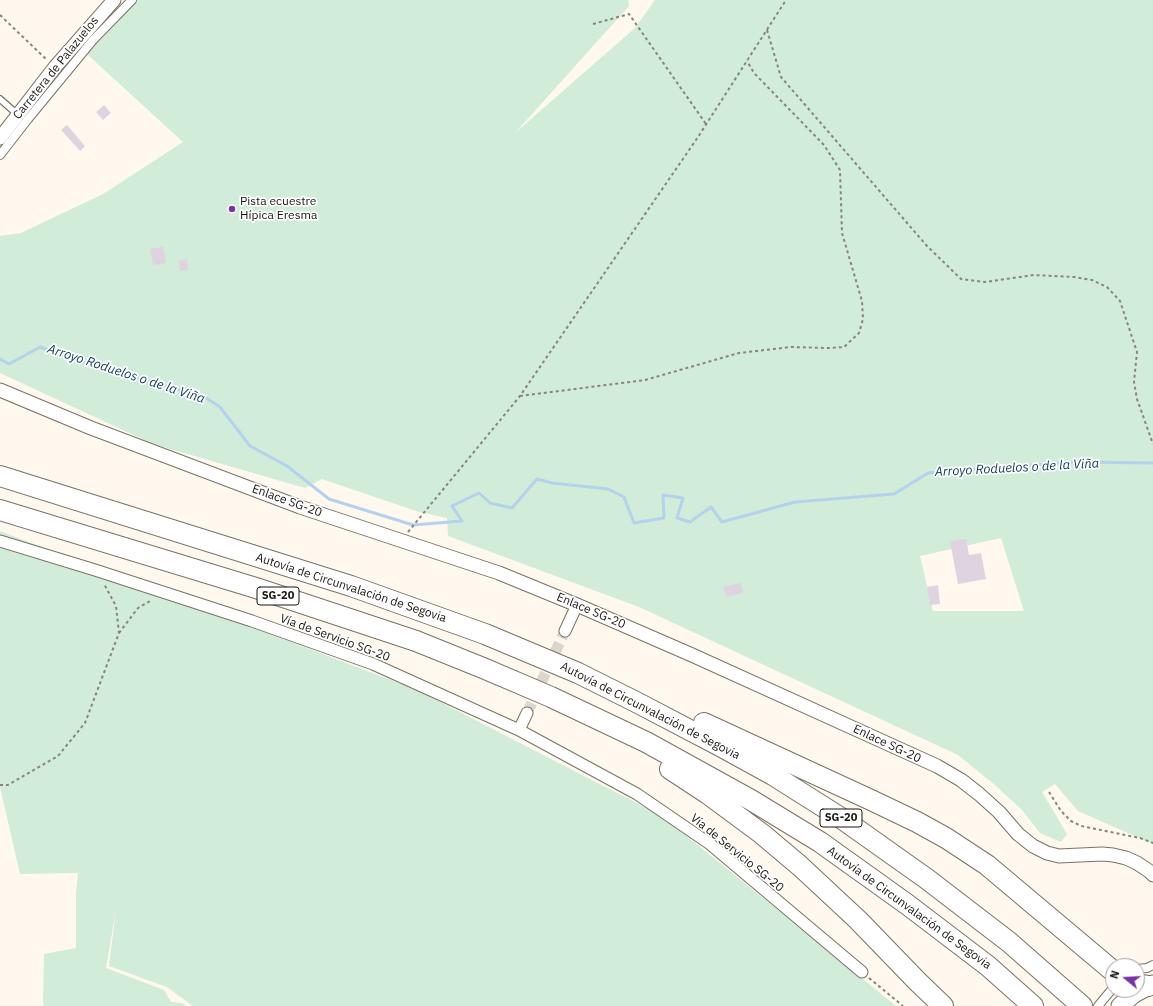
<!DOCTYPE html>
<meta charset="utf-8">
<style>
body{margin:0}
#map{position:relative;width:1153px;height:1006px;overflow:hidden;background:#fef8ef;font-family:"IBM Plex Sans",sans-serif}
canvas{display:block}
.north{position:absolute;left:1105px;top:958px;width:40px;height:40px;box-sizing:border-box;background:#fff;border:1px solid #a3a2a0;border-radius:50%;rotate:288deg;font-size:11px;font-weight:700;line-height:16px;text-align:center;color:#1a1712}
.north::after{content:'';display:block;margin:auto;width:14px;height:18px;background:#7a31a4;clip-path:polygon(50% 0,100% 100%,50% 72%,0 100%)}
</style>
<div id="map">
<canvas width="1153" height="1006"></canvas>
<div class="north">N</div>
</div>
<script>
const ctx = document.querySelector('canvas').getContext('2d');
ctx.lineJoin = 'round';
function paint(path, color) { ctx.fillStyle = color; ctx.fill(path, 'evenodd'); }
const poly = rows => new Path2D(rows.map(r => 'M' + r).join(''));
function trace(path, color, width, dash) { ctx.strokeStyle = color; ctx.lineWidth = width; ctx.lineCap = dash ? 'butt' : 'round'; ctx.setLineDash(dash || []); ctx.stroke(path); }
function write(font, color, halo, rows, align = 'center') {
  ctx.font = font + ' "IBM Plex Sans",sans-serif'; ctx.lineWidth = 3.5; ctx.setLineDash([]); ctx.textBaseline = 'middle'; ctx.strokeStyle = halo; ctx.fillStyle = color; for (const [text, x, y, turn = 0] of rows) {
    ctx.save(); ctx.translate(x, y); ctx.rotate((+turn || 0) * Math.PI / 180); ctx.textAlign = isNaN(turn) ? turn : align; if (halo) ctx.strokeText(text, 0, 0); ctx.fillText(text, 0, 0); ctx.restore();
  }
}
const green = poly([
 [132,0,628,0,629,6,515,133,635,28,655,0,1153,0,1153,844,1078,811,1055,784,1042,792,1067,834,1061,842,1040,833,1022,810,995,785,958,755,639,607,448,536,447,518,419,512,322,479,305,488,153,444,0,373,0,236,21,233,103,194,183,142,89,56,86,52],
 [1001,538,1024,611,933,611,920,556],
 [0,531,417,690,662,816,896,1006,193,1006,167,987,109,966,116,910,106,968,164,990,171,1002,182,1003,186,1006,44,1006,43,1001,44,954,76,948,76,894,78,873,20,874,0,787]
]);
const stream = poly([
 [0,359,9,364,40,347,109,371,203,396,220,407,250,446,287,466,329,499,413,525,462,521,452,506,479,493,490,503,512,508,537,479,552,483,608,489,624,497,634,523,664,518,663,495,683,498,677,518,690,522,711,507,722,522,795,502,894,494,928,473,1075,462,1153,463]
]);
const building = poly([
 [104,105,111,113,103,120,96,112],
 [67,125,85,146,80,151,61,130],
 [163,247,166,263,153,265,150,249],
 [187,259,188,270,180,271,179,260],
 [966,539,969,555,981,553,986,579,958,584,950,541],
 [741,583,743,593,726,597,723,587],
 [938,585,940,604,930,605,927,587]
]);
const minorTunnel = poly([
 [527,713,565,631]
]);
const path = poly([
 [0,15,47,60],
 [593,24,629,14,706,124],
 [767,30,781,77,927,246,961,279,985,282,1034,275,1074,277,1092,280,1107,287,1120,301,1137,352,1134,382,1137,399,1153,444],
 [520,396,645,380,739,353,791,347,828,348,844,347,859,333,863,319,862,301,842,233,840,170,824,145,754,73,747,61],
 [408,532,520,396,698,137,786,0],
 [119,633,138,608,152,600],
 [0,785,8,785,58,756,85,723,119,633,116,606,104,584],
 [1049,792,1061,811,1071,821,1081,826,1140,838,1153,843],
 [869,978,903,1006]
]);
const service = poly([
 [0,99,17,114]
]);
const pedestrian = poly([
 [0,155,28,119,93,40,132,0],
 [1137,969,1147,968,1153,965],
 [1098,1006,1113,988]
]);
const minor = poly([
 [0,541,95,570,252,621,373,664,519,730],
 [565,631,577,605],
 [527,713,519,730,637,794,710,844,862,972]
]);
const tertiary = poly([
 [0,138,55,67,114,0],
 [0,390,91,428,300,507,499,573,577,605,692,655,937,766,961,780,979,794,999,812,1018,834,1033,846,1047,853,1059,856,1102,854,1113,855,1126,858,1137,863,1149,871,1153,875]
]);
const primary = poly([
 [1120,1006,1134,994,1153,984]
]);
const motorway = poly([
 [0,476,351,586,485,634,578,673,638,703,720,746,773,775,841,818,927,879,1009,942,1082,1006],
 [0,510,256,588,416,641,483,668,551,697,646,742,751,800,820,842,908,905,988,966,1033,1006],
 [704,723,871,800,917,822,946,838,987,865,1113,971],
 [670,769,708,794,762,834,800,866,858,920,918,982,943,1006],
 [1137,984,1148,986]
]);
const markers = [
 [232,209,4,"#7a31a4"]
];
const shields = [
 [278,596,42],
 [841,818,42]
];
const shieldNames = [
 ["SG-20",278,596],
 ["SG-20",841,818]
];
const streetNames = [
 ["Carretera de Palazuelos",56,68,-51],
 ["Enlace SG-20",287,501,20],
 ["Autovía de Circunvalación de Segovia",351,588,18],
 ["Enlace SG-20",591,611,23],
 ["Vía de Servicio SG-20",335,638,20],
 ["Autovía de Circunvalación de Segovia",650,711,27],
 ["Enlace SG-20",887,744,25],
 ["Vía de Servicio SG-20",737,853,39],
 ["Autovía de Circunvalación de Segovia",909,908,36]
];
const poiNames = [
 ["Pista ecuestre",240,202],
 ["Hípica Eresma",240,216]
];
const waterNames = [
 ["Arroyo Roduelos o de la Viña",126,374,18],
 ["Arroyo Roduelos o de la Viña",1017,468,-3]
];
paint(green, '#d1ecd9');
trace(stream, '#b5d2ed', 3);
paint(building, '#e0d3e0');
trace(minorTunnel, '#dcd6ce', 11, [11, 5.5]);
trace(service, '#7a7265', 8);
trace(pedestrian, '#7a7265', 10);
trace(minor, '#7a7265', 13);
trace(tertiary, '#7a7265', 15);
trace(primary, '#7a7265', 19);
trace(motorway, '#7a7265', 22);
trace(path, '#88847d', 2, [3, 3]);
trace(service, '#fff', 5.5);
trace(pedestrian, '#fff', 8);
trace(minor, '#fff', 11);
trace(tertiary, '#fff', 13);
trace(primary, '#fff', 17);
trace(motorway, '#fff', 20);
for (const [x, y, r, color] of markers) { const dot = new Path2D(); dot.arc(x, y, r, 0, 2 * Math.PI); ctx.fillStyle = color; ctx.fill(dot); trace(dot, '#fff', 1.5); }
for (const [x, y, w] of shields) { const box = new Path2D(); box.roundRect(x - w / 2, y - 9, w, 18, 3); ctx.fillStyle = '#fff'; ctx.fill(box); trace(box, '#1a1712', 1); }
write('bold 11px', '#1a1712', null, shieldNames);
write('12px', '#1a1712', '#fff', streetNames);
write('12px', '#1a1712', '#fff', poiNames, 'left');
write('italic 13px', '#0b3a5e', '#fff', waterNames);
</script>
